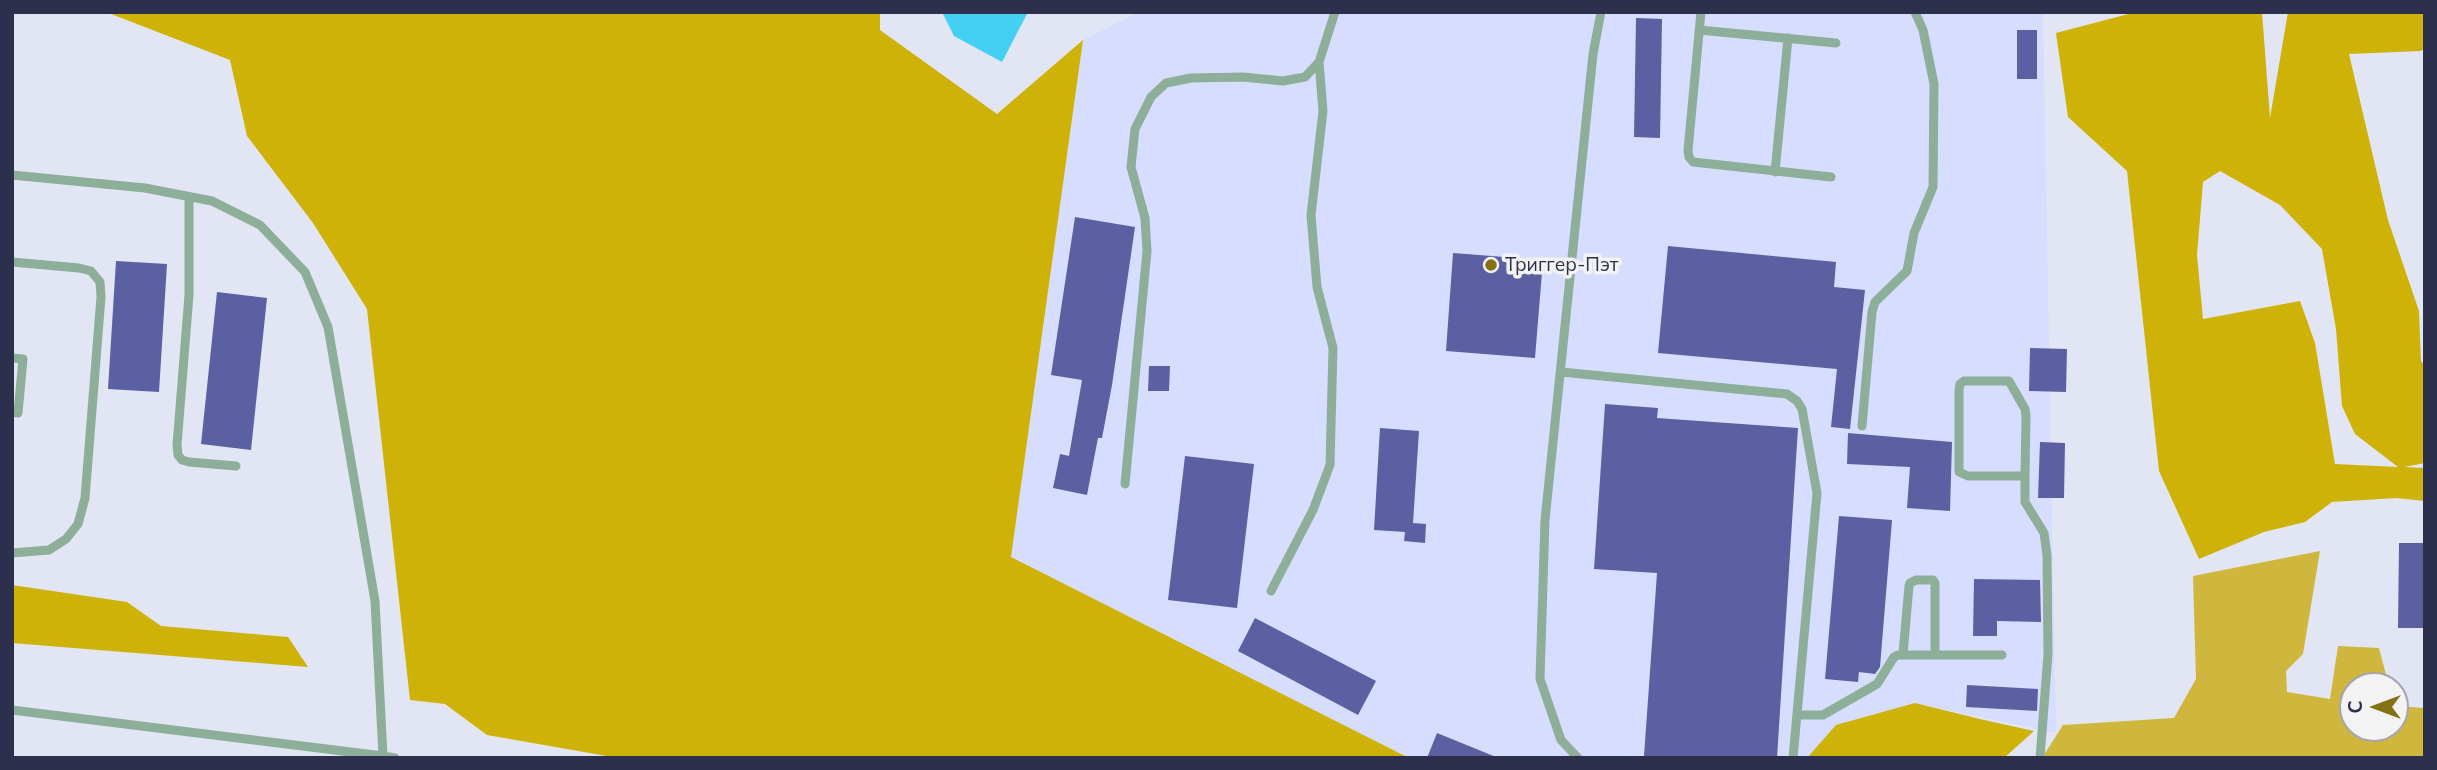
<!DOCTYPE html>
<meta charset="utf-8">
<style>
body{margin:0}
#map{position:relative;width:2437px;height:770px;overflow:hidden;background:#e2e5f4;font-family:Mulish,sans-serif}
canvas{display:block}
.frame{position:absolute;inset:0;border:14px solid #2d304d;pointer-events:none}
.north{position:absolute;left:2339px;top:672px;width:70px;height:70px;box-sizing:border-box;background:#f3f3f3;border:2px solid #a4a5b1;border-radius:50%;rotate:270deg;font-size:19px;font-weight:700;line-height:28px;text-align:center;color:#2d304d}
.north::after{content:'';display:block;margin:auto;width:24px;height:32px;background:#847214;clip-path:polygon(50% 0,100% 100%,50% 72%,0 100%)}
</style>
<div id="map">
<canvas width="2437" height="770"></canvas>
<div class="frame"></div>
<div class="north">С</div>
</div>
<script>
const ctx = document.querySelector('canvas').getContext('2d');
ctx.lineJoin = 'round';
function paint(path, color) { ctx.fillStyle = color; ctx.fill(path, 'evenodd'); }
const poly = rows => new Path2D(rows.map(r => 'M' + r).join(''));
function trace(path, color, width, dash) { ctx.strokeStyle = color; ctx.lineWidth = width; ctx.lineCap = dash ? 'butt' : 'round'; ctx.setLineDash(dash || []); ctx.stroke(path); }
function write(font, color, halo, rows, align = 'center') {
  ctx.font = font + ' Mulish,sans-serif'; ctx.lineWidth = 7; ctx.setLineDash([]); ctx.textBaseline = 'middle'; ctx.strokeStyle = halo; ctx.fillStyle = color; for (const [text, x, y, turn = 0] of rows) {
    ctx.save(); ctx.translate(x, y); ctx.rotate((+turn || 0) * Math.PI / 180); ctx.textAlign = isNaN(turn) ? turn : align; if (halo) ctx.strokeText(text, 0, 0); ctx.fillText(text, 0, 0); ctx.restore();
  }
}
const built = poly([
 [1138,12,2043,12,2056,733,1915,703,1817,758,1409,758,1011,557,1083,40]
]);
const green = poly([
 [2320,551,2303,654,2286,671,2287,692,2330,699,2338,646,2379,648,2389,686,2353,686,2353,728,2395,728,2395,706,2425,708,2425,758,2042,758,2063,725,2174,718,2196,679,2193,576]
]);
const forest = poly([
 [106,12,880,12,880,30,997,114,1083,40,1011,557,1409,758,618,758,487,735,445,704,410,700,367,309,313,223,247,136,230,60],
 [2136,12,2262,12,2270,118,2288,12,2425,12,2425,48,2421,51,2349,54,2388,220,2419,311,2421,361,2425,366,2425,463,2404,467,2425,468,2425,501,2396,498,2332,502,2305,522,2264,532,2199,559,2159,471,2127,171,2068,117,2056,33],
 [2220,171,2280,205,2322,249,2336,329,2342,406,2355,434,2398,467,2335,464,2315,343,2300,301,2203,319,2197,255,2203,182],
 [12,585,127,602,161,626,288,637,308,667,12,643],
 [1915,703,1984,720,2034,731,2004,758,1807,758,1836,725]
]);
const water = poly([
 [942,12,1028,12,1002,62,954,36]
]);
const building = poly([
 [1636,18,1662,19,1660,138,1634,137],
 [2017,30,2037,30,2037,79,2017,79],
 [1075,217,1135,227,1112,385,1102,438,1098,438,1087,495,1053,488,1060,454,1069,456,1082,380,1051,375],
 [1668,246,1836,262,1834,287,1865,290,1850,429,1831,427,1837,369,1658,353],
 [1453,253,1543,260,1535,358,1446,351],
 [116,261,167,264,159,392,108,389],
 [217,292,267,298,251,450,201,444],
 [2030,348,2067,349,2066,392,2029,391],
 [1149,366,1170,366,1169,391,1148,391],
 [1605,404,1658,408,1657,418,1798,428,1777,758,1644,756,1657,573,1594,569],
 [1380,428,1419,431,1413,523,1426,524,1425,543,1404,541,1405,532,1374,530],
 [1848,433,1952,442,1950,511,1907,508,1910,467,1847,464],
 [2040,442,2065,443,2064,498,2038,498],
 [1185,456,1254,464,1237,608,1168,600],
 [1839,516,1892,520,1880,667,1875,674,1859,672,1858,682,1825,679],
 [2399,543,2425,543,2425,628,2398,628],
 [1974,579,2040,580,2041,622,1997,621,1997,636,1973,636],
 [1255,618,1376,681,1358,715,1238,651],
 [1967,685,2038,689,2037,711,1966,707],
 [1437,733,1496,757,1496,758,1427,758]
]);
const service = poly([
 [1701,12,1688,150,1689,157,1693,162,1831,177],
 [1699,30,1836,43],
 [1775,172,1788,38],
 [12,175,145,188,212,201,260,225,305,272,328,327,375,601,383,756,395,758],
 [189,197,189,295,177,445,178,455,182,460,189,462,236,466],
 [12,262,79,268,91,271,100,282,101,297,85,498,78,524,66,539,49,550,12,553],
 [12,358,23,359,18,413,12,412],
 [1561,372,1787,394,1797,401,1802,409,1817,493,1793,758],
 [1862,426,1872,312,1875,302,1907,271,1914,233,1933,187,1934,84,1923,30,1915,12],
 [2025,476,1968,476,1959,472,1959,390,1960,384,1964,381,2009,381,2025,409,2026,416,2025,476,2025,502,2044,533,2047,555,2048,654,2040,758],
 [1125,484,1147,251,1145,218,1131,167,1135,129,1151,97,1166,83,1191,78,1243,77,1283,81,1305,77,1319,62,1335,12],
 [1271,591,1313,510,1330,465,1333,348,1317,287,1311,215,1323,111,1319,62],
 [1903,654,1909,586,1910,583,1916,580,1933,580,1935,583,1935,655],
 [12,710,383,756],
 [1797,715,1823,715,1877,684,1894,657,1898,655,2002,655],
 [1578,758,1561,740,1540,679,1545,520,1593,54,1601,12]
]);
const markers = [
 [1491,265,7,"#847214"]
];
const poiNames = [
 ["Триггер-Пэт",1505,265]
];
paint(built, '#d7ddfe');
paint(green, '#cfb63c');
paint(forest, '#ceb207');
paint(water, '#44d0f2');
paint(building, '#5a60a2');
trace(service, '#8dae99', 9);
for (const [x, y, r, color] of markers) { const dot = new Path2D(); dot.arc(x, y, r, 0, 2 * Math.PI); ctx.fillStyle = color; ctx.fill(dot); trace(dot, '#f3f3f3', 2.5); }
write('19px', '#2d304d', '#f3f3f3', poiNames, 'left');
</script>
